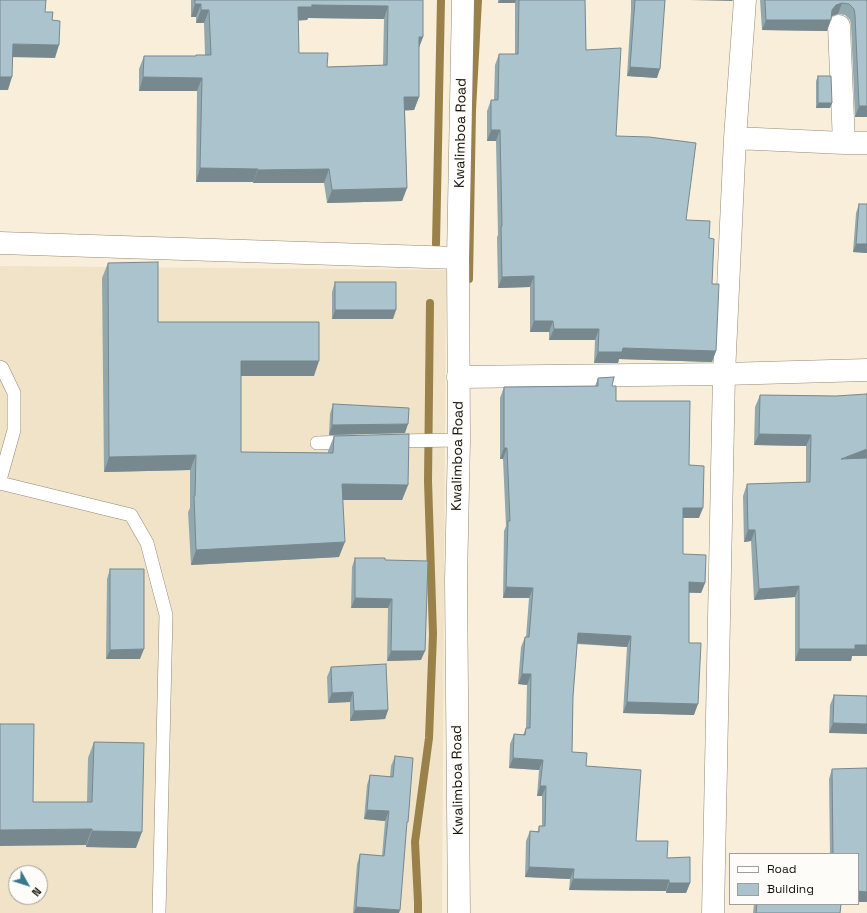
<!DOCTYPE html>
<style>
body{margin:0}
#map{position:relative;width:867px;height:913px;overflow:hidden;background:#f8eed9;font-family:"Space Grotesk",sans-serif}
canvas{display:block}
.legend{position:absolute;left:729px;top:853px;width:130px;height:52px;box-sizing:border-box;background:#fefcf8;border:1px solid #a19e99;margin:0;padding:5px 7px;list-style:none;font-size:12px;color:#15120a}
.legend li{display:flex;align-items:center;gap:8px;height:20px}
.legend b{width:20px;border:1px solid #a19e99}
.north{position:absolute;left:8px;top:865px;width:40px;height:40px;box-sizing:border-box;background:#fefcf8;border:1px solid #a19e99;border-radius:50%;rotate:129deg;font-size:11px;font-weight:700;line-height:16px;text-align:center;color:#15120a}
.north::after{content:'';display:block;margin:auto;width:14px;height:18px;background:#37788b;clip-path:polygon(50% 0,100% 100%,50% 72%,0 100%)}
</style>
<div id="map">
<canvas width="867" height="913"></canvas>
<ul class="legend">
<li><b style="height:5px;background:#fff"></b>Road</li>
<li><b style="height:11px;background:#aac3cc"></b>Building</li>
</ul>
<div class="north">N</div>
</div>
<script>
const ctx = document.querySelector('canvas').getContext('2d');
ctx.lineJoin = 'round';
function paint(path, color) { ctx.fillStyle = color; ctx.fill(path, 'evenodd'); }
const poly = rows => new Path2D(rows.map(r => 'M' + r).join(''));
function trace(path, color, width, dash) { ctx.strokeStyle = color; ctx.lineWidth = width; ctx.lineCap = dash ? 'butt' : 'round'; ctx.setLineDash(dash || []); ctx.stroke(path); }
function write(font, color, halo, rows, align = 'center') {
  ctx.font = font + ' "Space Grotesk",sans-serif'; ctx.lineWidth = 3; ctx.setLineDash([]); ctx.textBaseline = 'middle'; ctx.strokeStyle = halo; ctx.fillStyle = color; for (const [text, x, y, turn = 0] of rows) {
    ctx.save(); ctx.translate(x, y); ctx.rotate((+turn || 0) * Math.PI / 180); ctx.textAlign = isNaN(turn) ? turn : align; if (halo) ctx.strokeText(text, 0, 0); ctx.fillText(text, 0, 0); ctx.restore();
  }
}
const built = poly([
 [0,266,446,270,442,913,0,913],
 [16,873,40,873,40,897,16,897]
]);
const stream = poly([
 [436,244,441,0],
 [469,279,472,110,478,0],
 [418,913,418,902,415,842,429,738,433,634,428,481,430,303]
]);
const lane = poly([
 [0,367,2,368,14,393,14,430,0,480],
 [393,441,459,440],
 [317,443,347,442],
 [0,483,131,515,147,543,166,615,159,913]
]);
const street = poly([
 [839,26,844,143],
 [735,138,844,143,867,143],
 [0,243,458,258],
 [458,377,724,374,867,370],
 [713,913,724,374,735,138,745,0]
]);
const secondary = poly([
 [459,913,456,580,459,440,458,258,463,0]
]);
const wall = poly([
 [191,0,423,0,423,37,419,47,419,97,414,110,405,110,407,188,402,201,327,203,324,183,253,183,253,182,196,182,197,91,139,91,139,69,144,56,196,56,205,55,204,23,196,23,196,17,191,17],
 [308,18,384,19,383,65,327,67,299,53,298,20,307,20],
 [498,0,585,0,586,50,616,136,686,220,709,238,716,351,712,362,619,359,618,363,594,363,595,340,549,340,549,332,530,332,530,287,498,288,497,237,498,235,496,141,487,141,487,111,491,100,494,100,495,65,499,54,515,54,515,3,498,3],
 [631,0,665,0,657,78,627,76,631,11],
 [760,0,867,0,867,117,855,117,851,25,850,20,845,15,838,14,832,16,831,17,827,31,762,30],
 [818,76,832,103,830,108,816,108,816,81],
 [859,204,867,253,853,252,856,213],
 [108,263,158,322,314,376,241,376,241,452,328,453,328,451,334,436,408,485,402,500,343,500,339,557,191,565,188,512,190,508,190,470,104,472,102,278],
 [335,282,393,319,332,319,332,292],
 [598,378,612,386,616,401,689,465,699,518,683,518,683,554,705,583,701,593,689,593,689,643,694,715,623,713,627,647,577,644,573,696,572,752,586,766,636,841,667,858,690,883,686,893,666,893,666,891,569,890,570,879,525,877,526,841,530,831,538,831,539,826,542,826,542,796,537,796,539,770,509,768,510,744,514,734,523,735,526,728,527,685,518,684,521,647,525,637,526,637,529,598,503,598,504,531,506,526,503,459,500,459,500,398,504,387,595,386],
 [760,395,836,396,852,656,851,661,795,661,795,597,754,600,751,541,744,542,743,496,747,484,806,482,806,446,754,445,755,407],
 [333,404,405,433,329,435,330,414],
 [355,558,385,560,421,660,387,661,388,608,351,608,352,567],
 [110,569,140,659,106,659,107,579],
 [331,667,388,710,385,719,350,721,350,702,328,703,327,677],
 [834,695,867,696,829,733,830,705],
 [94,742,136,848,86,847,86,845,33,802,87,802,88,758],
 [395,756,406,827,399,913,353,913,357,864,360,854,382,856,385,821,364,819,367,785,370,775,390,777,391,766],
 [832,769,858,854,830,854,829,779],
 [754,904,841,904,840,913,753,913]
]);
const shadedWall = poly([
 [500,0,516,0,515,3,498,3],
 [690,0,733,0,732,1],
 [842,3,838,14,832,16,828,20,831,20,827,31,762,30,766,20,832,10,836,5],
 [195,4,201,4,196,17,191,17],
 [312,5,388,6,384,19,308,18,307,20,293,21,298,7],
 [201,10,209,10,204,23,196,23],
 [419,37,423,37,418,50],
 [13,44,59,45,55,58,8,57],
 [630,67,660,69,657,78,627,76],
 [0,77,12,77,8,90,0,90],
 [143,77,202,78,197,91,139,91],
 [404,97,419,97,414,110,399,111],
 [818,103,832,103,830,108,816,108],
 [859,106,867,106,867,117,855,117],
 [491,130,500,130,496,141,487,141],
 [200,168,258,169,253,182,196,182],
 [329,169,324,183,253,183,258,170],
 [407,188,402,201,327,203,332,190],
 [856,244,867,244,867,253,853,252],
 [534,276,530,287,498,288,502,277],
 [335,310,396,310,393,319,332,319],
 [534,321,553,321,549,332,530,332],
 [554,329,599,329,595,340,549,340],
 [623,348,716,351,712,362,619,359,618,363,594,363,598,352],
 [241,361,319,361,314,376,236,376],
 [408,424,405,433,329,435,332,425],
 [759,434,811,435,806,446,754,445],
 [504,448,507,448,503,459,500,459],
 [867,449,867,459,841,459],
 [196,455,190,470,104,472,109,457],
 [342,484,408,485,402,500,337,500],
 [683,508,703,508,699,518,679,518],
 [748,530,755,530,751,541,744,542],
 [345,542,339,557,191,565,196,550],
 [689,582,705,583,701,593,686,592],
 [799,586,795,597,754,600,759,589],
 [506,587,533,588,529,598,503,598],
 [355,598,392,599,388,608,351,608],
 [578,633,631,636,627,647,574,643],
 [855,645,867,645,867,656,852,656,851,661,795,661,799,649],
 [144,649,140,659,106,659,110,650],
 [391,651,425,651,421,660,387,661],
 [522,674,531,674,527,685,518,684],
 [353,692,350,702,328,703,332,693],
 [627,702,698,704,694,715,623,713],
 [388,710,385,719,350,721,354,711],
 [833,723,867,724,867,734,829,733],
 [513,758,543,760,539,770,509,768],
 [540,786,546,786,542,796,537,796],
 [367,810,389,811,385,821,364,819],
 [92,829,86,845,0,846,0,830],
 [92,831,142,832,136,848,86,847],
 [529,867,574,869,570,879,525,877],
 [573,879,669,880,666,891,569,890],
 [669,883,690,883,686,893,666,893],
 [858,891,867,892,867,902,858,902],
 [356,907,400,910,399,913,354,913]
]);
const building = poly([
 [0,0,46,0,45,12,53,12,52,20,60,21,59,45,13,44,12,77,0,77,0,0],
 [195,0,423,0,423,37,419,37,419,97,404,97,407,188,332,190,329,169,258,170,258,169,200,168,202,78,143,77,144,56,196,56,196,55,211,55,209,10,201,10,201,4,195,4,195,0],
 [312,5,388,6,387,65,327,67,328,53,299,53,298,7,312,7,312,5],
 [519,0,585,0,586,50,621,48,616,136,649,137,696,143,686,220,710,221,709,238,714,239,712,284,719,284,716,351,623,348,622,352,598,352,599,329,554,329,553,321,534,321,534,276,502,277,501,226,502,226,500,130,491,130,491,100,498,100,499,54,518,54,519,0],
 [635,0,665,0,660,69,630,67,635,0],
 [765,0,867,0,867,106,859,106,855,15,854,9,849,4,842,3,836,5,832,10,831,20,766,20,765,0],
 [818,76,831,76,832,103,818,103,818,76],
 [859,204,867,204,867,244,856,244,859,204],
 [158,262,158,322,319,322,319,361,241,361,241,452,333,453,334,436,409,434,408,485,342,484,345,542,196,550,194,496,195,496,196,455,109,457,108,263,158,262],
 [335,282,396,282,396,310,335,310,335,282],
 [614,377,612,386,616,386,616,401,690,401,689,465,704,466,703,508,683,508,683,554,706,555,705,583,689,582,689,643,701,643,698,704,627,702,631,636,578,633,573,696,572,752,587,753,586,766,641,770,636,841,668,841,667,858,690,857,690,883,669,883,669,880,573,879,574,869,529,867,530,831,539,832,539,826,545,826,546,786,540,786,543,760,513,758,514,734,525,735,526,728,530,728,531,674,522,674,525,637,529,637,533,588,506,587,508,521,510,521,507,448,504,448,504,387,598,386,598,378,614,377],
 [867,394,867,449,841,459,867,458,867,645,855,645,855,649,799,649,799,586,759,589,755,530,748,530,747,484,810,482,811,435,759,434,760,395,836,396,867,394],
 [333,404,409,408,408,424,332,425,333,404],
 [355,558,385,558,385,560,428,561,425,651,391,651,392,599,355,598,355,558],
 [110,569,144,569,144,649,110,650,110,569],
 [386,664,388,710,354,711,353,692,332,693,331,667,386,664],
 [834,695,867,696,867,724,833,723,834,695],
 [0,724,34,724,33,802,92,802,94,742,144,743,142,832,92,831,92,829,0,830,0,724],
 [395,756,413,758,408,822,407,822,400,910,356,907,360,854,384,856,389,811,367,810,370,775,393,777,395,756],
 [867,768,867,892,858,891,858,854,833,854,832,769,867,768],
 [757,904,841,904,840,913,756,913,757,904]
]);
const streetNames = [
 ["Kwalimboa Road",461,133,-89],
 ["Kwalimboa Road",458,456,-89],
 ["Kwalimboa Road",458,780,-91]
];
paint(built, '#f0e3c7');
trace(stream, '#9a8149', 8);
trace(lane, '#938a76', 14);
trace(street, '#938a76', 23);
trace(secondary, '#938a76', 23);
trace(lane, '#fff', 13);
trace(street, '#fff', 22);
trace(secondary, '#fff', 22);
paint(wall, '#92a8af');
paint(shadedWall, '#77888f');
paint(building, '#aac3cc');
trace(building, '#77888f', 1);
write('14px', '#15120a', '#fefcf8', streetNames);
</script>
